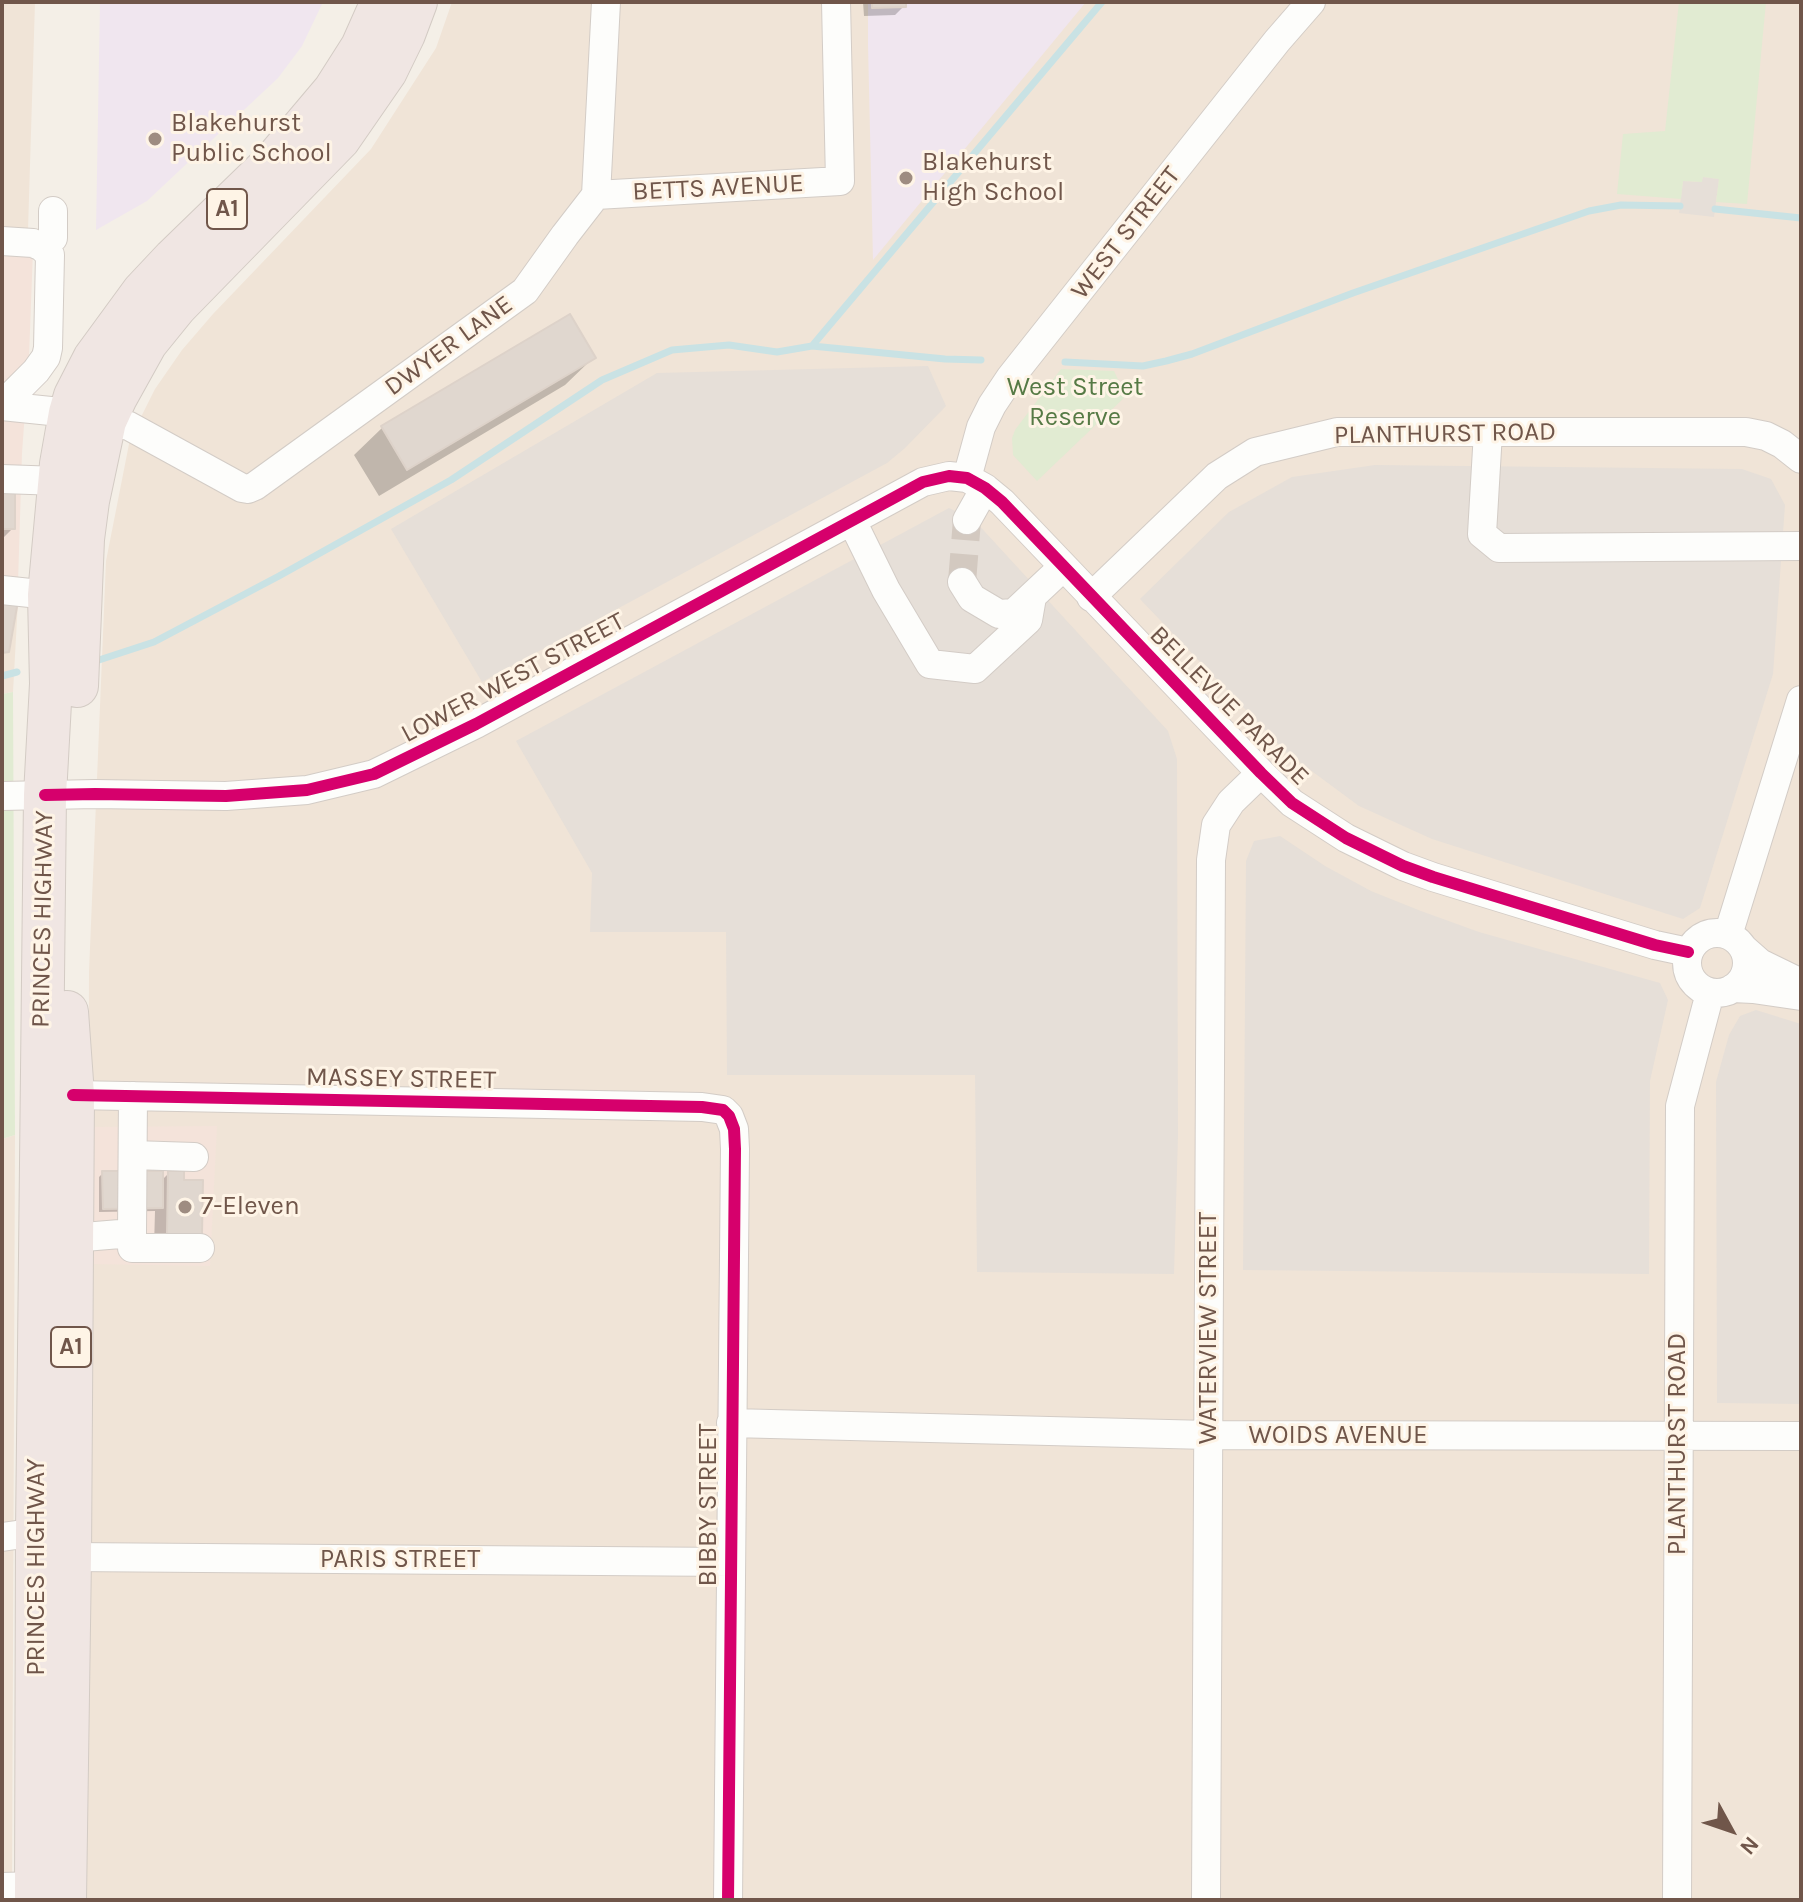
<!DOCTYPE html>
<style>
body{margin:0}
#map{position:relative;width:1803px;height:1902px;overflow:hidden;background:#f4efe7;font-family:Karla,sans-serif}
canvas{display:block}
.frame{position:absolute;inset:0;border:4px solid #70564a;pointer-events:none}
.north{position:absolute;left:1691px;top:1790px;width:80px;height:80px;-webkit-text-stroke:6px #fef4e6;paint-order:stroke;rotate:130deg;font-size:22px;font-weight:700;line-height:32px;text-align:center;color:#70564a}
.north::after{content:'';display:block;margin:auto;width:28px;height:36px;background:#70564a;clip-path:polygon(50% 0,100% 100%,50% 72%,0 100%)}
</style>
<div id="map">
<canvas width="1803" height="1902"></canvas>
<div class="frame"></div>
<div class="north">N</div>
</div>
<script>
const ctx = document.querySelector('canvas').getContext('2d');
ctx.lineJoin = 'round';
function paint(path, color) { ctx.fillStyle = color; ctx.fill(path, 'evenodd'); }
const poly = rows => new Path2D(rows.map(r => 'M' + r).join(''));
function trace(path, color, width, dash) { ctx.strokeStyle = color; ctx.lineWidth = width; ctx.lineCap = dash ? 'butt' : 'round'; ctx.setLineDash(dash || []); ctx.stroke(path); }
function write(font, color, halo, rows, align = 'center') {
  ctx.font = font + ' Karla,sans-serif'; ctx.lineWidth = 6; ctx.setLineDash([]); ctx.textBaseline = 'middle'; ctx.strokeStyle = halo; ctx.fillStyle = color; for (const [text, x, y, turn = 0] of rows) {
    ctx.save(); ctx.translate(x, y); ctx.rotate((+turn || 0) * Math.PI / 180); ctx.textAlign = isNaN(turn) ? turn : align; if (halo) ctx.strokeText(text, 0, 0); ctx.fillText(text, 0, 0); ctx.restore();
  }
}
const residential = poly([
 [2,2,35,2,28,230,2,229],
 [452,2,1801,2,1801,1900,86,1900,89,972,106,561,130,439,155,389,182,350,213,314,371,149,436,48],
 [2,600,18,601,13,692,2,694],
 [15,1135,12,1900,2,1900,2,1139]
]);
const commercial = poly([
 [2,248,33,250,29,357,22,453,18,583,2,581],
 [217,1126,210,1266,89,1264,89,1127]
]);
const industrial = poly([
 [1703,177,1719,179,1714,217,1679,213,1683,181,1701,182],
 [928,366,946,406,905,448,887,463,482,682,391,529,657,373],
 [1375,465,1742,469,1771,479,1785,505,1773,674,1700,908,1683,919,1432,839,1359,806,1286,752,1140,599,1229,512,1292,477],
 [949,508,974,520,1168,731,1177,759,1178,1136,1174,1274,977,1272,975,1075,727,1075,726,932,590,932,592,873,516,741],
 [1280,836,1325,866,1371,891,1421,911,1479,932,1660,983,1668,1000,1650,1081,1649,1274,1243,1270,1246,861,1254,841],
 [1756,1010,1801,1024,1801,1404,1717,1403,1716,1082,1729,1035,1740,1016]
]);
const education = poly([
 [100,2,323,2,302,46,278,78,147,201,96,230],
 [868,2,1086,2,873,260,868,45]
]);
const green = poly([
 [1679,2,1766,2,1747,204,1716,202,1719,179,1703,177,1702,182,1683,181,1681,199,1617,194,1623,134,1665,131],
 [1061,369,1114,371,1126,396,1037,481,1013,455,1012,438,1015,430],
 [13,692,15,1135,2,1139,2,694]
]);
const shadow = poly([
 [863,2,904,2,904,6,895,15,864,16],
 [569,317,593,358,565,385,379,496,354,455,382,428],
 [2,492,13,528,4,537,2,537],
 [103,1173,161,1181,169,1173,200,1234,154,1247,155,1211,99,1212,99,1177]
]);
const stream = poly([
 [1715,209,1801,218],
 [812,346,1102,2],
 [1065,362,1143,366,1166,361,1192,354,1353,293,1589,211,1621,205,1680,206],
 [99,660,154,642,279,576,451,480,602,380,672,350,729,345,777,352,812,346,945,359,981,360],
 [2,676,17,672]
]);
const building = poly([
 [872,2,906,2,906,7,872,8,872,2],
 [570,314,596,358,407,470,381,426,570,314],
 [2,490,15,490,15,529,2,529,2,490],
 [2,600,18,601,9,652,2,653,2,600],
 [102,1171,163,1171,163,1208,103,1209,102,1171],
 [168,1171,184,1171,184,1180,203,1180,202,1234,167,1234,168,1171]
]);
const minorTunnel = poly([
 [962,582,967,520]
]);
const minor = poly([
 [596,195,840,181,836,2],
 [2,241,33,243,42,247,50,255,48,348,46,357,36,371,2,405],
 [42,247,53,238,53,211],
 [2,406,70,413,129,426,242,488,248,489,255,486,525,291,565,235,596,195,606,2],
 [1488,432,1482,534,1499,548,1801,546],
 [967,478,981,427,992,405,1010,378,1277,41,1311,2],
 [2,479,59,481],
 [967,520,985,488],
 [852,521,886,590,930,664,975,669,1028,620,1032,597],
 [962,582,972,598,999,614,1014,613,1063,567],
 [2,590,49,595],
 [1091,597,1217,476,1255,452,1337,432,1746,432,1766,436,1782,444,1801,459],
 [2,796,95,794,226,796,307,790,374,774,476,724,923,482,949,476,967,478,985,488,1002,502,1261,773,1292,803,1346,838,1403,866,1433,877,1655,945,1688,952],
 '1687 963a30 30 0 1 1 60 0a30 30 0 1 1-60 0Z',
 [1728,935,1801,700],
 [1743,948,1760,963,1801,983],
 [1733,988,1753,989,1801,996],
 [73,1095,702,1107,723,1110,729,1116,734,1129,735,1149,728,1900],
 [133,1155,194,1157],
 [132,1233,132,1248,200,1248],
 [72,1238,132,1233,133,1096],
 [731,1423,1208,1435,1801,1436],
 [2,1537,37,1532],
 [70,1557,731,1562],
 [2,1887,36,1886],
 [1206,1900,1211,860,1216,825,1231,802,1261,773],
 [1677,1900,1680,1106,1710,993]
]);
const highway = poly([
 [77,686,83,539,88,501,105,421,116,397,146,343,176,306,339,139,386,71,404,34,416,2],
 [36,1900,37,1532,45,795,51,684,49,595,61,464,70,413,75,396,94,359,143,292,174,259,274,162,334,91,362,47,382,2],
 [65,1900,70,1557,73,1095,67,1012]
]);
const cycleway = poly([
 [45,795,95,794,226,796,307,790,374,774,476,724,923,482,949,476,967,478,985,488,1002,502,1261,773,1292,803,1346,838,1403,866,1433,877,1655,945,1688,952],
 [73,1095,702,1107,723,1110,729,1116,734,1129,735,1149,728,1900]
]);
const markers = [
 [155,139,8,"#9e8c81"],
 [906,178,8,"#9e8c81"],
 [185,1207,8,"#9e8c81"]
];
const shields = [
 [227,209,40],
 [71,1347,40]
];
const shieldNames = [
 ["A1",227,209],
 ["A1",71,1347]
];
const poiNames = [
 ["Blakehurst",171,124],
 ["Public School",171,154],
 ["Blakehurst",922,163],
 ["High School",922,193],
 ["7-Eleven",201,1207]
];
const streetNames = [
 ["BETTS AVENUE",718,188,-3],
 ["WEST STREET",1126,233,-52],
 ["DWYER LANE",449,346,-36],
 ["PLANTHURST ROAD",1445,434,-1],
 ["LOWER WEST STREET",513,678,-28],
 ["BELLEVUE PARADE",1229,706,45],
 ["PRINCES HIGHWAY",43,919,-89],
 ["MASSEY STREET",401,1079,1],
 ["WATERVIEW STREET",1209,1328,-90],
 ["WOIDS AVENUE",1338,1436],
 ["PLANTHURST ROAD",1678,1444,-90],
 ["BIBBY STREET",709,1505,-90],
 ["PARIS STREET",400,1560],
 ["PRINCES HIGHWAY",37,1567,-90]
];
const parkNames = [
 ["West Street",1075,388],
 ["Reserve",1075,418]
];
paint(residential, '#f0e4d7');
paint(commercial, '#f4e3da');
paint(industrial, '#e6dfd8');
paint(education, '#f0e6ef');
paint(green, '#e1ebd2');
paint(shadow, '#0003');
trace(stream, '#c9e2e4', 7);
paint(building, '#e0d7cf');
trace(building, '#ddd2c9', 2);
trace(minorTunnel, '#d3c9c0', 28, [28, 14]);
trace(minor, '#d3ccc6', 30);
trace(highway, '#d3cbc4', 44);
trace(minor, '#fdfdfb', 28);
trace(highway, '#f0e6e3', 42);
trace(cycleway, '#d6006c', 12);
for (const [x, y, r, color] of markers) { const dot = new Path2D(); dot.arc(x, y, r, 0, 2 * Math.PI); ctx.fillStyle = color; ctx.fill(dot); trace(dot, '#fef4e6', 3); }
for (const [x, y, w] of shields) { const box = new Path2D(); box.roundRect(x - w / 2, y - 20, w, 40, 6); ctx.fillStyle = '#fef4e6'; ctx.fill(box); trace(box, '#70564a', 2); }
write('bold 24px', '#70564a', null, shieldNames);
write('26px', '#70564a', '#fef4e6', poiNames, 'left');
write('26px', '#70564a', '#fef4e6', streetNames);
write('26px', '#567a45', '#fef4e6', parkNames);
</script>
